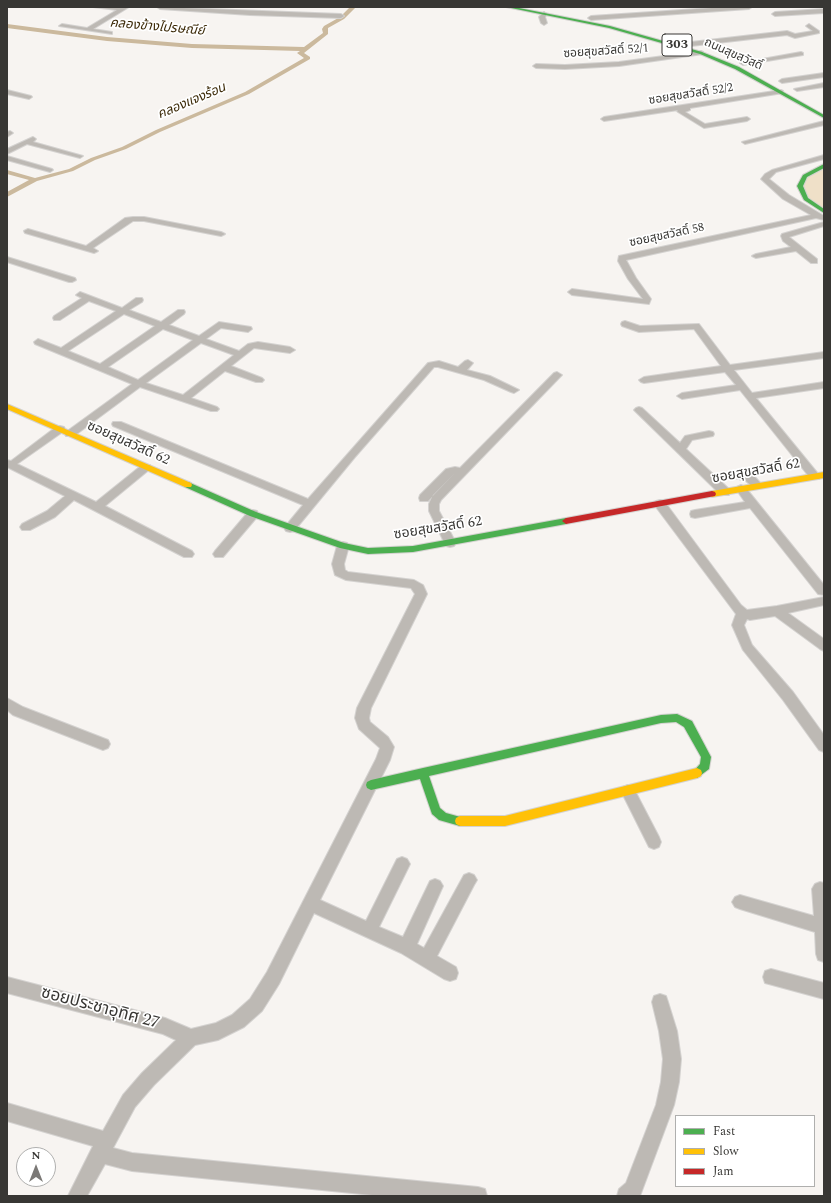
<!DOCTYPE html>
<meta charset="utf-8">
<style>
body{margin:0}
#map{position:relative;width:831px;height:1203px;overflow:hidden;background:#f7f4f1;font-family:Spectral,serif}
canvas{display:block}
.frame{position:absolute;inset:0;border:8px solid #383734;pointer-events:none}
.legend{position:absolute;left:675px;top:1115px;width:140px;height:72px;box-sizing:border-box;background:#fff;border:1px solid #afafae;margin:0;padding:5px 7px;list-style:none;font-size:12px;color:#383734}
.legend li{display:flex;align-items:center;gap:8px;height:20px}
.legend b{width:20px;border:1px solid #afafae}
.north{position:absolute;left:16px;top:1147px;width:40px;height:40px;box-sizing:border-box;background:#fff;border:1px solid #afafae;border-radius:50%;rotate:0deg;font-size:11px;font-weight:700;line-height:16px;text-align:center;color:#383734}
.north::after{content:'';display:block;margin:auto;width:14px;height:18px;background:#7b7976;clip-path:polygon(50% 0,100% 100%,50% 72%,0 100%)}
</style>
<div id="map">
<canvas width="831" height="1203"></canvas>
<div class="frame"></div>
<ul class="legend">
<li><b style="height:5px;background:#4caf50"></b>Fast</li>
<li><b style="height:5px;background:#ffc107"></b>Slow</li>
<li><b style="height:5px;background:#c62828"></b>Jam</li>
</ul>
<div class="north">N</div>
</div>
<script>
const ctx = document.querySelector('canvas').getContext('2d');
ctx.lineJoin = 'round';
function paint(path, color) { ctx.fillStyle = color; ctx.fill(path, 'evenodd'); }
const poly = rows => new Path2D(rows.map(r => 'M' + r).join(''));
function trace(path, color, width, dash) { ctx.strokeStyle = color; ctx.lineWidth = width; ctx.lineCap = dash ? 'butt' : 'round'; ctx.setLineDash(dash || []); ctx.stroke(path); }
function write(font, color, halo, rows, align = 'center') {
  ctx.font = font + ' Spectral,"Noto Sans Thai",serif'; ctx.lineWidth = 3.5; ctx.setLineDash([]); ctx.textBaseline = 'middle'; ctx.strokeStyle = halo; ctx.fillStyle = color; for (const [text, x, y, turn = 0] of rows) {
    ctx.save(); ctx.translate(x, y); ctx.rotate((+turn || 0) * Math.PI / 180); ctx.textAlign = isNaN(turn) ? turn : align; if (halo) ctx.strokeText(text, 0, 0); ctx.fillText(text, 0, 0); ctx.restore();
  }
}
const green = poly([
 [824,167,824,212,804,199,801,180]
]);
const canal = poly([
 [350,7,356,7,344,19,328,28,328,34,304,53,310,57,310,59,249,94,160,132,126,149,95,160,73,171,37,181,7,197,7,192,29,180,7,174,7,170,35,178,69,169,91,158,122,147,156,130,245,92,304,58,297,53,300,51,192,48,107,41,7,28,7,24,107,37,192,44,304,47,323,33,322,29,324,26,340,17,350,7]
]);
const street = poly([
 [93,7,129,7,93,29,112,32,112,34,59,26,62,24,87,28,117,10,93,7],
 [157,7,341,14,344,16,341,18,250,15,160,9,157,7],
 [727,7,752,7,749,9,591,20,588,18,591,16,727,7],
 [824,9,824,13,775,16,772,14,775,12,824,9],
 [544,12,547,14,545,17,547,23,544,25,541,23,539,17,544,12],
 [809,24,819,31,819,33,795,38,787,35,691,46,688,44,691,42,787,31,795,34,813,31,806,26,809,24],
 [701,51,703,52,703,54,619,66,565,69,536,68,533,66,536,64,565,65,619,62,701,51],
 [801,52,803,53,803,55,743,65,740,63,801,52],
 [824,73,824,77,782,83,779,81,782,79,824,73],
 [824,83,824,87,797,91,794,89,824,83],
 [7,90,31,96,32,97,29,99,7,94,7,90],
 [781,90,783,91,783,93,690,108,690,110,685,112,705,124,747,117,750,119,747,121,704,128,678,112,677,111,678,110,604,121,601,119,604,117,781,90],
 [824,121,824,125,745,144,742,142,824,121],
 [7,132,10,131,13,133,7,137,7,132],
 [33,137,36,139,33,142,83,156,80,158,27,144,7,154,7,149,33,137],
 [824,155,824,159,776,172,769,179,789,195,824,216,824,220,816,218,626,260,636,278,651,299,649,304,572,295,568,292,572,289,643,299,628,279,618,261,619,256,811,215,783,199,761,179,765,174,772,170,824,155],
 [7,156,52,169,53,170,50,172,7,160,7,156],
 [133,217,144,217,221,232,225,234,221,236,144,221,133,221,93,248,98,251,94,253,25,233,24,231,28,229,86,246,125,218,133,217],
 [824,222,824,226,789,237,817,259,817,263,811,263,796,251,756,258,752,256,756,254,791,247,783,241,781,236,782,234,824,222],
 [7,257,75,278,76,280,72,282,69,282,7,262,7,257],
 [80,292,122,308,136,298,142,298,143,300,142,302,129,310,161,322,178,310,184,310,185,312,184,314,169,325,199,336,219,322,251,327,252,329,248,332,221,328,206,339,239,351,248,344,258,342,290,347,295,350,290,353,254,348,231,366,262,378,264,380,262,382,256,382,225,371,191,398,217,407,219,409,217,411,211,411,140,387,74,436,66,436,65,434,66,432,132,384,35,344,34,342,38,339,61,348,116,311,89,301,60,320,54,320,53,318,54,316,82,298,76,295,80,292],
 [124,314,155,326,100,364,68,351,124,314],
 [163,329,193,340,138,380,108,367,163,329],
 [201,343,234,355,183,395,146,383,201,343],
 [625,321,640,326,699,324,730,365,824,352,824,358,734,370,752,393,824,382,824,388,756,398,819,475,820,477,819,479,811,479,740,390,682,399,677,396,682,393,736,385,725,372,644,383,641,382,639,380,644,377,721,366,694,329,639,332,622,326,621,324,622,322,625,321],
 [468,360,473,363,467,370,490,376,519,390,514,393,511,392,484,380,438,367,434,367,355,457,294,531,290,532,286,531,284,528,303,505,113,426,112,424,113,422,121,422,308,499,428,363,439,361,458,367,465,361,468,360],
 [557,372,562,375,560,377,441,500,439,504,439,511,456,543,454,546,450,547,446,546,429,511,429,504,433,495,455,473,428,501,420,501,419,498,420,495,446,469,455,467,460,468,554,373,557,372],
 [639,407,642,408,680,443,685,436,709,431,713,432,714,434,713,436,692,440,686,449,729,489,730,492,729,495,721,495,636,412,634,410,636,408,639,407],
 [60,426,64,427,65,429,64,431,17,464,96,502,142,465,150,465,151,467,150,469,105,506,192,551,194,554,192,557,184,557,74,500,55,517,30,530,22,530,20,527,22,524,47,511,65,496,7,467,7,460,11,461,56,427,60,426],
 [732,471,754,476,763,486,762,488,754,488,746,481,728,476,727,474,728,472,732,471],
 [741,485,745,487,824,585,824,595,818,594,750,508,695,518,691,517,690,514,691,511,695,510,745,502,736,489,737,487,741,485],
 [660,500,664,501,741,605,747,610,777,606,824,597,824,605,788,613,824,639,824,651,820,649,775,616,750,620,747,619,744,625,752,645,793,692,824,735,824,752,819,750,783,700,743,650,732,625,736,614,656,507,655,504,656,501,660,500],
 [253,510,257,511,258,514,257,517,223,557,215,557,213,554,215,551,249,511,253,510],
 [343,542,347,543,349,546,344,564,345,570,348,572,414,580,423,585,427,594,371,708,369,718,370,722,388,737,394,747,390,760,320,900,366,921,397,859,402,857,407,859,410,864,379,927,403,937,430,881,435,879,440,881,443,886,417,944,424,948,464,875,469,873,474,875,477,880,474,885,437,956,456,967,458,973,456,979,450,981,444,979,401,953,314,913,279,984,262,1011,244,1027,218,1040,195,1045,154,1085,135,1107,113,1148,132,1153,478,1187,485,1189,487,1196,382,1196,132,1171,105,1164,87,1196,68,1196,93,1146,7,1121,7,1103,103,1131,123,1095,142,1073,176,1040,163,1034,7,993,7,977,165,1018,191,1029,216,1023,232,1015,250,999,267,972,376,759,380,748,359,729,355,718,357,708,415,594,411,588,346,580,335,575,332,564,337,546,339,543,343,542],
 [7,698,23,707,108,740,110,744,108,748,103,750,13,715,7,710,7,698],
 [628,785,633,787,659,837,661,842,659,847,654,849,649,847,621,791,623,787,628,785],
 [820,882,824,883,824,962,818,960,816,954,815,932,740,909,735,907,732,902,735,897,740,895,814,916,812,889,815,884,820,882],
 [771,969,824,983,824,999,765,983,763,977,765,971,771,969],
 [660,994,666,996,668,1002,677,1031,681,1059,679,1082,674,1105,640,1196,617,1196,619,1189,626,1183,656,1105,661,1082,663,1059,659,1031,652,1002,654,996,660,994]
]);
const fast = poly([
 [506,7,514,7,610,26,702,52,739,67,824,115,824,118,735,69,700,54,609,28,506,7],
 [824,164,824,168,807,177,803,186,808,198,824,209,824,213,804,200,797,186,803,175,824,164],
 [188,482,256,512,344,543,368,548,413,546,566,518,570,521,566,524,413,552,368,554,340,548,250,516,185,487,184,485,185,483,188,482],
 [677,714,692,721,711,757,709,769,697,778,693,776,692,773,700,764,701,757,684,727,676,722,661,723,429,776,440,808,446,813,464,818,465,821,464,824,460,826,439,820,432,814,420,779,371,790,367,788,366,785,367,782,371,780,423,768,661,715,677,714]
]);
const slow = poly([
 [7,404,191,483,192,485,191,487,185,487,7,409,7,404],
 [824,472,824,478,712,497,708,494,712,491,824,472],
 [697,768,701,770,702,773,701,776,697,778,505,826,460,826,456,824,455,821,456,818,460,816,505,816,697,768]
]);
const jam = poly([
 [712,491,715,492,716,494,715,496,566,524,562,521,566,518,712,491]
]);
const farStreetnames = [
 ["ซอยสุขสวัสดิ์ 52/1",606,52,-4],
 ["ถนนสุขสวัสดิ์",733,55,24],
 ["ซอยสุขสวัสดิ์ 52/2",691,95,-9],
 ["ซอยสุขสวัสดิ์ 58",667,236,-12]
];
const farWaternames = [
 ["คลองข้างไปรษณีย์",157,28,5],
 ["คลองแจงร้อน",192,102,-23]
];
const shields = [
 [677,45,30]
];
const shieldNames = [
 ["303",677,45]
];
const streetNames = [
 ["ซอยสุขสวัสดิ์ 62",128,444,24],
 ["ซอยสุขสวัสดิ์ 62",756,472,-10],
 ["ซอยสุขสวัสดิ์ 62",438,529,-9]
];
const nearStreetnames = [
 ["ซอยประชาอุทิศ 27",100,1009,15]
];
paint(green, '#efe0c8');
paint(canal, '#cbb99d');
trace(street, '#d4d2d0', 2);
trace(fast, '#d4d2d0', 2);
trace(slow, '#d4d2d0', 2);
trace(jam, '#d4d2d0', 2);
paint(street, '#bdb9b4');
paint(fast, '#4caf50');
paint(slow, '#ffc107');
paint(jam, '#c62828');
write('12px', '#383734', '#fff', farStreetnames);
write('italic 13px', '#3c2a08', '#fff', farWaternames);
for (const [x, y, w] of shields) { const box = new Path2D(); box.roundRect(x - w / 2, y - 11, w, 22, 3); ctx.fillStyle = '#fff'; ctx.fill(box); trace(box, '#383734', 1); }
write('bold 13px', '#383734', null, shieldNames);
write('14px', '#383734', '#fff', streetNames);
write('17px', '#383734', '#fff', nearStreetnames);
</script>
